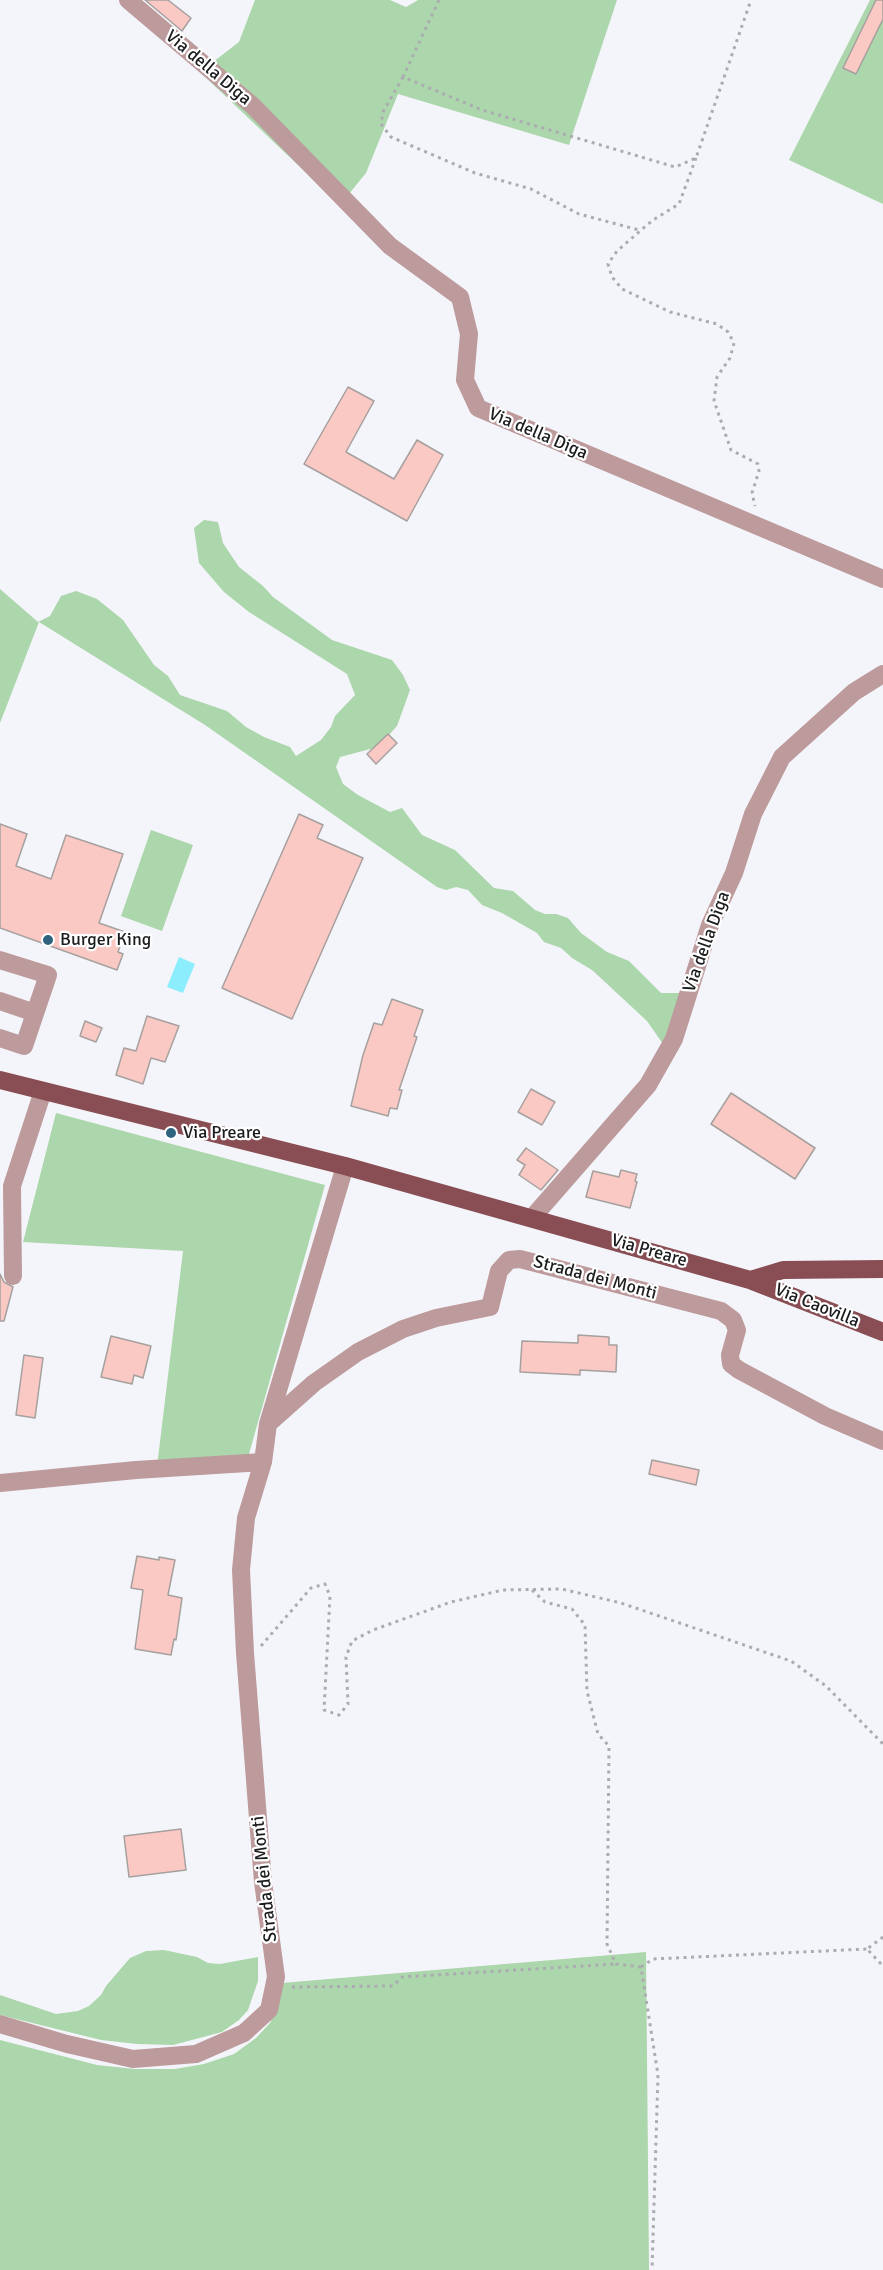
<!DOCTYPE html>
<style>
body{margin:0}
canvas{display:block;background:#f4f5fa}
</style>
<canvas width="883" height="2270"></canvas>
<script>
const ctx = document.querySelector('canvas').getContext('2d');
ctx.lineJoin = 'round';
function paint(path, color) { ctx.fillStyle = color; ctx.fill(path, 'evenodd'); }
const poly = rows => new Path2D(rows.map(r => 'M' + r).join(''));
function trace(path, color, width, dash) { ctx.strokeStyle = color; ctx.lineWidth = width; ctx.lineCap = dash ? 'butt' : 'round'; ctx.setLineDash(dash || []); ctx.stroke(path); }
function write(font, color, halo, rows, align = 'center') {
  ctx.font = font + ' Signika,sans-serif'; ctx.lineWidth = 4.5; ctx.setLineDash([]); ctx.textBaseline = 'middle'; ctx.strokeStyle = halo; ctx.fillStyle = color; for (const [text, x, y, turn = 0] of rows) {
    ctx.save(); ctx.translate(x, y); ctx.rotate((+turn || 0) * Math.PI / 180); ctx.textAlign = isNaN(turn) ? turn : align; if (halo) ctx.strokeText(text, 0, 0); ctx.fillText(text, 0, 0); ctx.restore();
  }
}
const green = poly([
 [255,0,390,0,406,7,418,0,617,0,569,145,398,94,366,173,340,205,200,72,239,42],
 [870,0,883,0,883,204,789,160],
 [204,520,218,522,223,543,239,567,263,586,273,597,332,640,392,660,403,675,410,690,397,726,378,747,340,757,336,767,343,784,358,795,390,812,402,808,422,835,455,850,494,888,513,891,535,910,545,914,556,914,568,918,581,933,607,952,629,961,661,993,683,993,663,1044,647,1021,592,970,572,958,561,948,544,942,537,933,502,913,482,905,468,890,456,887,446,890,437,887,205,725,39,622,0,723,0,589,38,622,50,616,61,596,76,591,97,599,123,620,154,665,168,676,180,695,227,711,246,727,264,737,290,747,296,756,321,740,331,727,335,716,355,695,347,674,249,612,224,592,199,563,194,528],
 [151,830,193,845,162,931,121,916],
 [56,1113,325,1185,245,1468,156,1475,183,1251,23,1242],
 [164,1950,197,1957,208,1963,220,1964,258,1957,258,1981,248,2010,239,2020,222,2032,173,2045,137,2044,101,2040,0,2015,0,1995,56,2014,78,2011,89,2006,101,1995,106,1986,130,1958,146,1951],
 [646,1952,649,2270,0,2270,0,2040,97,2065,135,2069,175,2069,204,2064,234,2054,256,2038,270,2023,277,2007,282,1983]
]);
const water = poly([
 [179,957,195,964,183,993,167,987]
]);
const building = poly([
 [145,0,168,0,191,18,182,31,145,0],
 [876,0,883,0,883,19,856,74,843,68,876,0],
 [348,387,374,401,346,452,394,479,417,440,443,455,407,521,304,464,348,387],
 [388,734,397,743,376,764,367,754,388,734],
 [299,814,323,825,317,838,363,858,292,1019,222,988,299,814],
 [0,824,27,834,16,866,51,879,66,835,123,854,99,923,125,932,118,952,123,954,117,970,0,928,0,824],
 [392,999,423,1010,414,1036,417,1037,399,1090,402,1090,397,1109,390,1108,388,1116,351,1106,363,1055,374,1023,382,1025,392,999],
 [147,1016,179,1026,165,1062,151,1058,143,1084,116,1075,124,1048,136,1051,147,1016],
 [85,1021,102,1028,96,1042,80,1036,85,1021],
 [531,1089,555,1102,542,1125,518,1112,531,1089],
 [731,1093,815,1148,795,1179,711,1124,731,1093],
 [526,1148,558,1170,541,1190,519,1175,525,1165,517,1160,526,1148],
 [621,1170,637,1174,635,1181,637,1182,630,1208,586,1197,593,1171,619,1177,621,1170],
 [0,1274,4,1282,13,1287,4,1321,0,1321,0,1274],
 [578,1335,609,1337,609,1345,617,1345,616,1372,580,1370,580,1375,520,1372,522,1341,578,1343,578,1335],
 [111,1336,151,1346,143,1378,134,1375,132,1384,101,1377,111,1336],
 [24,1355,43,1358,35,1418,16,1415,24,1355],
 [652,1460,699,1470,696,1485,649,1474,652,1460],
 [137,1556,159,1560,159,1557,175,1560,168,1595,182,1598,176,1640,174,1639,171,1655,135,1649,143,1590,131,1588,137,1556],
 [181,1829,186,1870,129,1877,124,1836,181,1829]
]);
const path = poly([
 [439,0,403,77,482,110,675,167,696,158,751,0],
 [403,77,383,112,381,124,391,137,475,173,531,189,579,214,639,230],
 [696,158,679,204,653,220,640,231,617,251,608,264,612,277,622,289,670,312,717,324,728,332,734,343,730,358,717,377,714,401,731,450,758,464,759,471,752,493,755,506],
 [532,1590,545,1602,572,1609,585,1625,587,1691,598,1734,609,1746,607,1944,616,1964,641,1967,658,2075,652,2270],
 [261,1646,311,1588,325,1584,330,1596,324,1710,339,1715,348,1704,346,1657,352,1641,373,1630,451,1602,503,1590,562,1589,621,1603,791,1661,826,1686,883,1744],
 [883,1937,867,1949,883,1966],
 [641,1967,653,1959,867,1949],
 [292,1987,393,1986,402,1977,616,1964]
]);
const minor = poly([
 [128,0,253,106,390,246,460,297,469,334,465,380,478,408,883,579],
 [0,960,48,975,24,1046,0,1038],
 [0,1001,35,1013],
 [532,1218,648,1085,674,1039,710,925,734,873,753,814,782,757,854,692,883,674],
 [13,1276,12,1186,43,1091],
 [269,1423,314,1383,358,1352,403,1329,436,1318,490,1307,499,1271,509,1260,520,1259,721,1311,733,1320,737,1330,730,1355,731,1364,739,1370,825,1416,883,1441],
 [0,1483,136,1470,263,1462],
 [0,2024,67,2044,133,2059,196,2054,244,2033,269,2010,276,1977,263,1882,245,1653,241,1570,246,1518,263,1462,268,1424,345,1166]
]);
const major = poly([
 [0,1080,345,1166,750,1280,883,1332],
 [750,1280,783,1270,883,1269]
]);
const markers = [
 [48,940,6,"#306380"],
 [171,1133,6,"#306380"]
];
const streetNames = [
 ["Via della Diga",208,68,40],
 ["Via della Diga",538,434,23],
 ["Via della Diga",707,942,-70],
 ["Via Preare",649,1251,16],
 ["Strada dei Monti",595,1278,15],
 ["Via Caovilla",817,1306,22],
 ["Strada dei Monti",265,1879,-96]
];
const poiNames = [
 ["Burger King",60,940],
 ["Via Preare",183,1133]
];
paint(green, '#acd6ab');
paint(water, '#8cedfd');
paint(building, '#fac9c4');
trace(building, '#a6a09f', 1.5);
trace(path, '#abacb0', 3, [3, 4.5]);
trace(minor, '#bd9a9c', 18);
trace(major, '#894e54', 18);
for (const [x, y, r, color] of markers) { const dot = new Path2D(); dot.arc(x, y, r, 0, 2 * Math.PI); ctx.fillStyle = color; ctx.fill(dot); trace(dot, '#fff', 2); }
write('18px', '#1b1c1e', '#fff', streetNames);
write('18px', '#1b1c1e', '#fff', poiNames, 'left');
</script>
